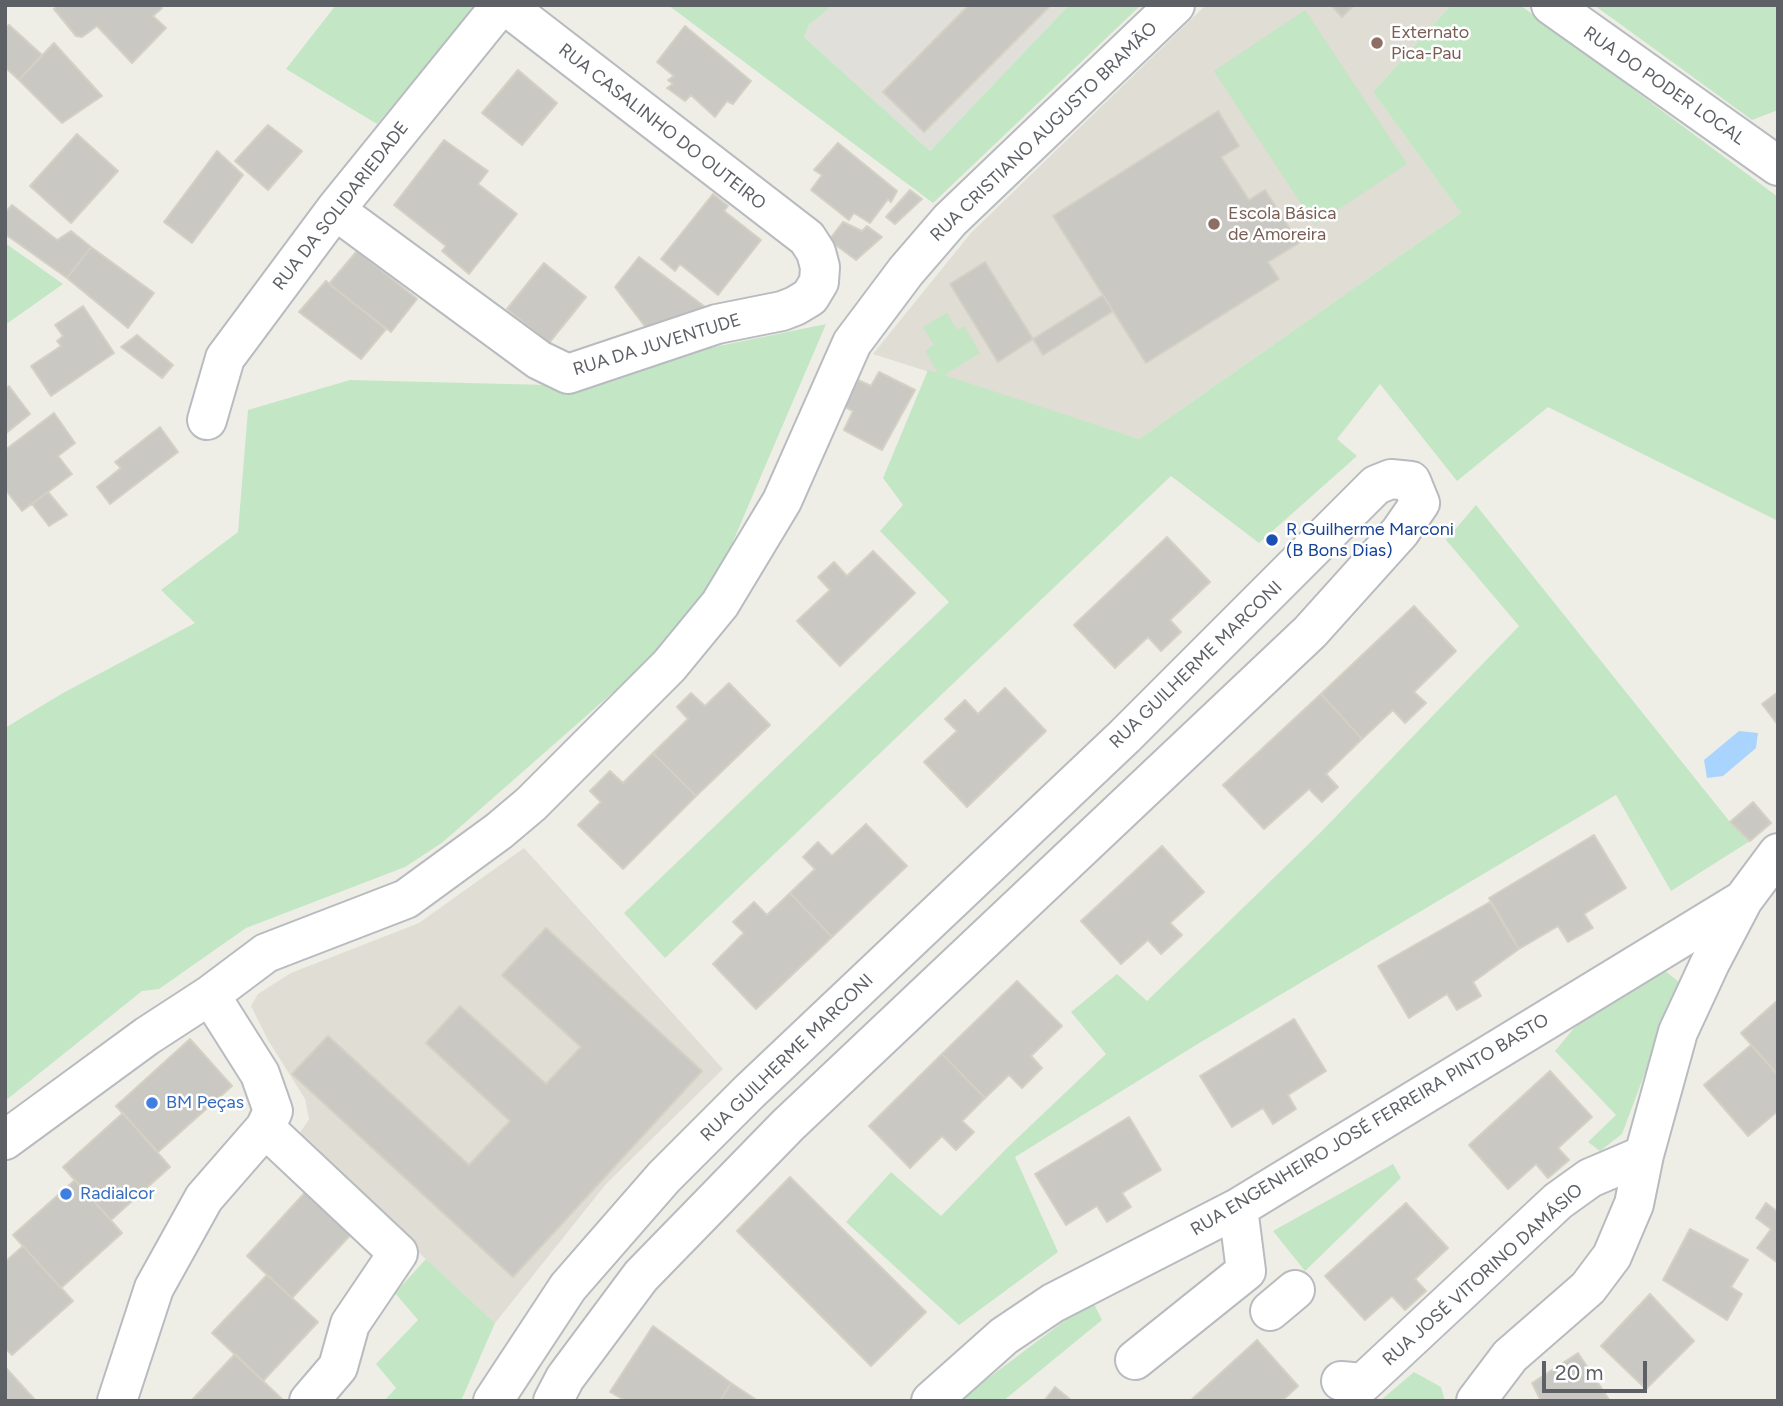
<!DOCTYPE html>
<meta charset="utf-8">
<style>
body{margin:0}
#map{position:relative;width:1783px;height:1406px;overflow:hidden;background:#efeee6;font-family:Figtree,sans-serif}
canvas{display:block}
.frame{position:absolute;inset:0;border:7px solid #5d6166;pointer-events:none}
.scale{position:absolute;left:1542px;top:1361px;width:105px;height:32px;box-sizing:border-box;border:4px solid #5d6166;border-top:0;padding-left:9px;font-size:21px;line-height:24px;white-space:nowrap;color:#5d6166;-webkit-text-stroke:5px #fff;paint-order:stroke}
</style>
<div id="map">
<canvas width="1783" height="1406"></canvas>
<div class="frame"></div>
<div class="scale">20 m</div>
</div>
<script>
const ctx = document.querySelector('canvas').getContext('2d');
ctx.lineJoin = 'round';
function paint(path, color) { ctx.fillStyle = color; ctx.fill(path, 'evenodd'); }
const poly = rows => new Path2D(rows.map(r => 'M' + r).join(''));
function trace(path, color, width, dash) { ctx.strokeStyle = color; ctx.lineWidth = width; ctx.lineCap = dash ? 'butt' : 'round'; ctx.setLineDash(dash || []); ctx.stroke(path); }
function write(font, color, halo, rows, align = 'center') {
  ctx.font = font + ' Figtree,sans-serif'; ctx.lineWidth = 5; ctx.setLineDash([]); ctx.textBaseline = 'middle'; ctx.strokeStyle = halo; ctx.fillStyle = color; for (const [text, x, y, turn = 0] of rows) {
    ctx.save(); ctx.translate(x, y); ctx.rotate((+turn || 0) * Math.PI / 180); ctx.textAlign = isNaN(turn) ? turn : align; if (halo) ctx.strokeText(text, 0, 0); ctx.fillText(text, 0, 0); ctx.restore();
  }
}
const industrial = poly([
 [833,5,1069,5,930,151,804,37,809,25]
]);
const education = poly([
 [1206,5,1451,5,1373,92,1461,213,1139,439,873,354,971,233],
 [524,848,723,1069,606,1184,495,1323,296,1139,309,1119,305,1099,268,1040,251,1006,258,994,291,973,419,923]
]);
const green = poly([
 [336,5,477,5,377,124,286,69],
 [668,5,833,5,809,25,804,37,930,151,1069,5,1141,5,933,203],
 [1451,5,1520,5,1778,197,1778,521,1548,407,1457,481,1380,384,1337,439,1357,456,1259,543,1171,476,665,958,624,913,949,602,880,531,903,505,883,478,928,370,938,373,925,351,934,345,923,327,947,313,957,330,964,326,980,353,944,375,1139,439,1461,213,1373,92],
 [1594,5,1778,5,1778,110,1752,120],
 [1305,10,1407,164,1315,225,1214,71],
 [5,243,63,284,5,325],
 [826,324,702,614,443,842,405,867,246,928,159,989,142,991,5,1101,5,728,63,693,195,623,161,590,238,532,248,410,350,380,586,386,598,371],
 [1476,505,1730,822,1750,841,1671,891,1616,795,1196,1045,1015,1157,1058,1252,959,1325,846,1222,891,1172,941,1216,1007,1148,1106,1054,1071,1012,1117,974,1147,1001,1321,832,1519,626,1446,540],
 [1664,970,1679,982,1622,1134,1600,1151,1588,1142,1616,1115,1555,1051,1575,1027],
 [1393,1164,1401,1178,1305,1271,1273,1231],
 [426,1259,495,1323,461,1401,384,1401,396,1388,376,1364,418,1320,395,1293],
 [1092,1300,1102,1320,1003,1401,958,1401],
 [1414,1372,1441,1387,1445,1401,1380,1401]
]);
const water = poly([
 [1739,731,1758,733,1756,748,1723,776,1707,778,1704,760]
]);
const building = poly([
 [58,5,161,5,162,8,153,16,166,28,132,63,97,26,82,37,76,36,54,9,58,5],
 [969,5,1051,5,924,132,883,92,969,5],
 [1331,5,1354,5,1342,17,1331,5],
 [9,25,42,55,19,80,5,67,5,28,9,25],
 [685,26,751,81,733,104,727,101,715,117,691,95,685,101,667,88,673,84,668,80,674,76,657,62,685,26],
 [54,43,102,96,62,123,19,80,54,43],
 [518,70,557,103,522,145,482,113,518,70],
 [1218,111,1239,146,1221,157,1249,200,1265,190,1299,243,1268,262,1279,279,1146,363,1053,216,1218,111],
 [268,125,302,151,268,190,235,161,268,125],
 [77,134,118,171,71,223,30,186,77,134],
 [444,140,488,171,478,184,517,214,469,274,442,251,446,246,394,205,444,140],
 [838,143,897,191,891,202,888,199,870,223,854,213,849,220,811,190,822,175,814,170,838,143],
 [217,151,243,175,192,243,164,222,217,151],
 [910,190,922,199,895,224,886,217,910,190],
 [713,194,728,206,724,211,761,240,718,295,680,264,675,271,661,259,713,194],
 [12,205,57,240,71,231,91,247,67,278,5,234,5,213,12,205],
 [843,222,862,231,867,226,882,237,856,260,829,240,843,222],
 [91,247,154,293,128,328,67,278,91,247],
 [357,251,417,299,391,332,329,284,357,251],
 [639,257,709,310,650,333,615,287,639,257],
 [985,262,1033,339,998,362,950,284,985,262],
 [544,263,586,297,549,343,507,309,544,263],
 [326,281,386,329,361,359,299,312,326,281],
 [1103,295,1113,311,1043,355,1033,339,1103,295],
 [83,306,114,353,51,396,31,366,61,346,57,341,63,336,55,325,83,306],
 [137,335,173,365,162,378,121,347,137,335],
 [879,372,915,390,882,450,844,430,853,411,843,406,858,380,871,386,879,372],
 [9,386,30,414,5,434,5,389,9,386],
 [54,413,75,443,58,456,72,474,22,511,5,489,5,450,54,413],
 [160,427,178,452,110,504,97,487,121,468,115,462,160,427],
 [48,492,67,515,49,526,32,504,48,492],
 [1167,537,1210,582,1170,620,1181,632,1161,651,1148,637,1115,668,1074,625,1167,537],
 [873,551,915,593,840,666,797,621,830,590,818,577,834,562,847,576,873,551],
 [1414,606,1456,651,1414,692,1426,703,1405,723,1393,710,1362,739,1321,694,1414,606],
 [729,683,770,725,696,796,653,753,688,719,677,707,691,693,705,706,729,683],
 [1005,688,1046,731,967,807,924,762,957,731,945,719,965,700,978,714,1005,688],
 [1778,692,1778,725,1762,704,1778,692],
 [1321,694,1362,739,1326,774,1338,787,1322,802,1309,789,1264,829,1223,785,1321,694],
 [653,753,696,796,623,869,578,825,601,802,590,791,610,771,623,783,653,753],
 [1753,802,1771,823,1750,841,1730,822,1753,802],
 [866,824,907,866,832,937,790,893,815,869,803,857,818,842,832,856,866,824],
 [1594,835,1626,888,1584,914,1593,928,1568,942,1558,926,1519,949,1489,898,1594,835],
 [1162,846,1204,892,1170,923,1182,935,1161,954,1148,940,1121,964,1081,921,1162,846],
 [790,893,832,937,756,1009,713,964,744,933,733,922,754,902,767,915,790,893],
 [1490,902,1519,949,1473,982,1481,996,1457,1010,1447,994,1409,1018,1378,966,1490,902],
 [546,928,702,1071,513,1277,292,1074,328,1036,469,1165,510,1121,426,1043,460,1006,546,1084,581,1047,502,975,546,928],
 [1017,981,1062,1026,1031,1056,1042,1068,1022,1088,1009,1075,985,1098,942,1054,1017,981],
 [1778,1000,1778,1075,1741,1033,1778,1000],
 [1294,1019,1326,1071,1288,1095,1296,1109,1273,1124,1263,1108,1232,1127,1200,1076,1294,1019],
 [190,1039,232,1086,158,1152,116,1106,190,1039],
 [1751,1045,1778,1075,1778,1111,1748,1136,1704,1085,1751,1045],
 [942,1054,985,1098,962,1121,974,1132,956,1150,942,1136,910,1168,869,1126,942,1054],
 [1550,1071,1592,1117,1558,1148,1569,1160,1548,1178,1536,1164,1508,1189,1469,1145,1550,1071],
 [123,1113,170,1167,111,1220,63,1167,123,1113],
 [1129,1117,1161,1170,1122,1193,1131,1207,1107,1222,1097,1206,1066,1225,1035,1174,1129,1117],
 [790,1177,926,1312,871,1366,737,1231,790,1177],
 [75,1180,122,1233,61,1288,13,1235,75,1180],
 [310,1187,356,1229,292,1298,247,1256,310,1187],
 [1406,1203,1448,1248,1415,1279,1426,1291,1405,1310,1392,1296,1365,1320,1325,1276,1406,1203],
 [1766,1203,1778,1212,1778,1263,1757,1248,1771,1229,1756,1218,1766,1203],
 [1690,1229,1748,1260,1731,1287,1742,1294,1727,1320,1663,1280,1690,1229],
 [23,1246,73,1301,12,1355,5,1348,5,1262,23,1246],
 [267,1275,318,1322,263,1381,212,1333,267,1275],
 [1650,1294,1694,1341,1646,1389,1601,1346,1650,1294],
 [653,1326,731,1383,720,1401,626,1401,610,1392,653,1326],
 [1257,1340,1298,1386,1282,1401,1190,1401,1257,1340],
 [1578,1353,1610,1401,1541,1401,1532,1383,1578,1353],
 [235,1354,263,1381,284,1401,191,1401,235,1354],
 [6,1368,36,1401,5,1401,6,1368],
 [731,1383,758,1401,720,1401,731,1383],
 [1055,1387,1072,1401,1044,1401,1055,1387]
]);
const street = poly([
 [1551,5,1778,166],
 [335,210,539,360,568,374,717,324,782,311,795,306,810,297,819,282,820,267,816,252,807,238,505,5],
 [207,420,225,358,335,210,501,5],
 [265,1128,398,1253,350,1324,338,1367,309,1401],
 [5,1140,147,1036,210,995,266,953,406,899,499,831,531,804,669,666,720,604,782,501,852,343,906,271,950,220,1175,5],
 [1270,1311,1295,1290],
 [1135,1360,1246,1271,1238,1208],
 [1341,1381,1363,1383,1558,1201,1590,1178,1644,1155],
 [117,1401,154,1288,204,1198,265,1128,273,1111,260,1074,210,995],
 [493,1401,568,1287,664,1177,749,1092,1125,736,1376,485,1391,479,1411,481,1420,503,1400,532,1310,632,788,1125,641,1276,565,1378,553,1401],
 [931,1401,1004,1336,1053,1303,1238,1208,1743,900],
 [1476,1401,1510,1356,1588,1288,1612,1256,1634,1204,1644,1155,1678,1032,1710,963,1743,900,1778,853]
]);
const markers = [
 [1377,43,7,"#8d6e63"],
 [1214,224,7,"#8d6e63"],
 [1272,540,7,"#1a4fb4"],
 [152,1103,7,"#3f7fe0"],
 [66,1194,7,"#3f7fe0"]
];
const educationNames = [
 ["Externato",1391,33],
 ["Pica-Pau",1391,54],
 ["Escola Básica",1228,214],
 ["de Amoreira",1228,235]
];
const streetNames = [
 ["RUA DO PODER LOCAL",1664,86,35],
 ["RUA CASALINHO DO OUTEIRO",662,127,38],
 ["RUA CRISTIANO AUGUSTO BRAMÃO",1044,132,-44],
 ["RUA DA SOLIDARIEDADE",341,206,-52],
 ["RUA DA JUVENTUDE",657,345,-17],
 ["RUA GUILHERME MARCONI",1196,665,-44],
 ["RUA GUILHERME MARCONI",787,1058,-44],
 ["RUA ENGENHEIRO JOSÉ FERREIRA PINTO BASTO",1370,1125,-31],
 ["RUA JOSÉ VITORINO DAMÁSIO",1483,1275,-42]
];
const transitNames = [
 ["R Guilherme Marconi",1286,530],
 ["(B Bons Dias)",1286,551]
];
const shopNames = [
 ["BM Peças",166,1103],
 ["Radialcor",80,1194]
];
paint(industrial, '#e1dfda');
paint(education, '#dfddd4');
paint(green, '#c3e6c5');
paint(water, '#a9d4fd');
paint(building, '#cac8c3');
trace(building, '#d4d0c4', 2);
trace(street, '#b8bbbf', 42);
trace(street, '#fff', 38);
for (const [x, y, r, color] of markers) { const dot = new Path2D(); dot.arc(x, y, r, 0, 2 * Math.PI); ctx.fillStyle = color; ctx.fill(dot); trace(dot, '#fff', 2.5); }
write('18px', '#785e54', '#fff', educationNames, 'left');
write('18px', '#5d6166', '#fff', streetNames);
write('18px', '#164399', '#fff', transitNames, 'left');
write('18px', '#366cbe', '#fff', shopNames, 'left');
</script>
